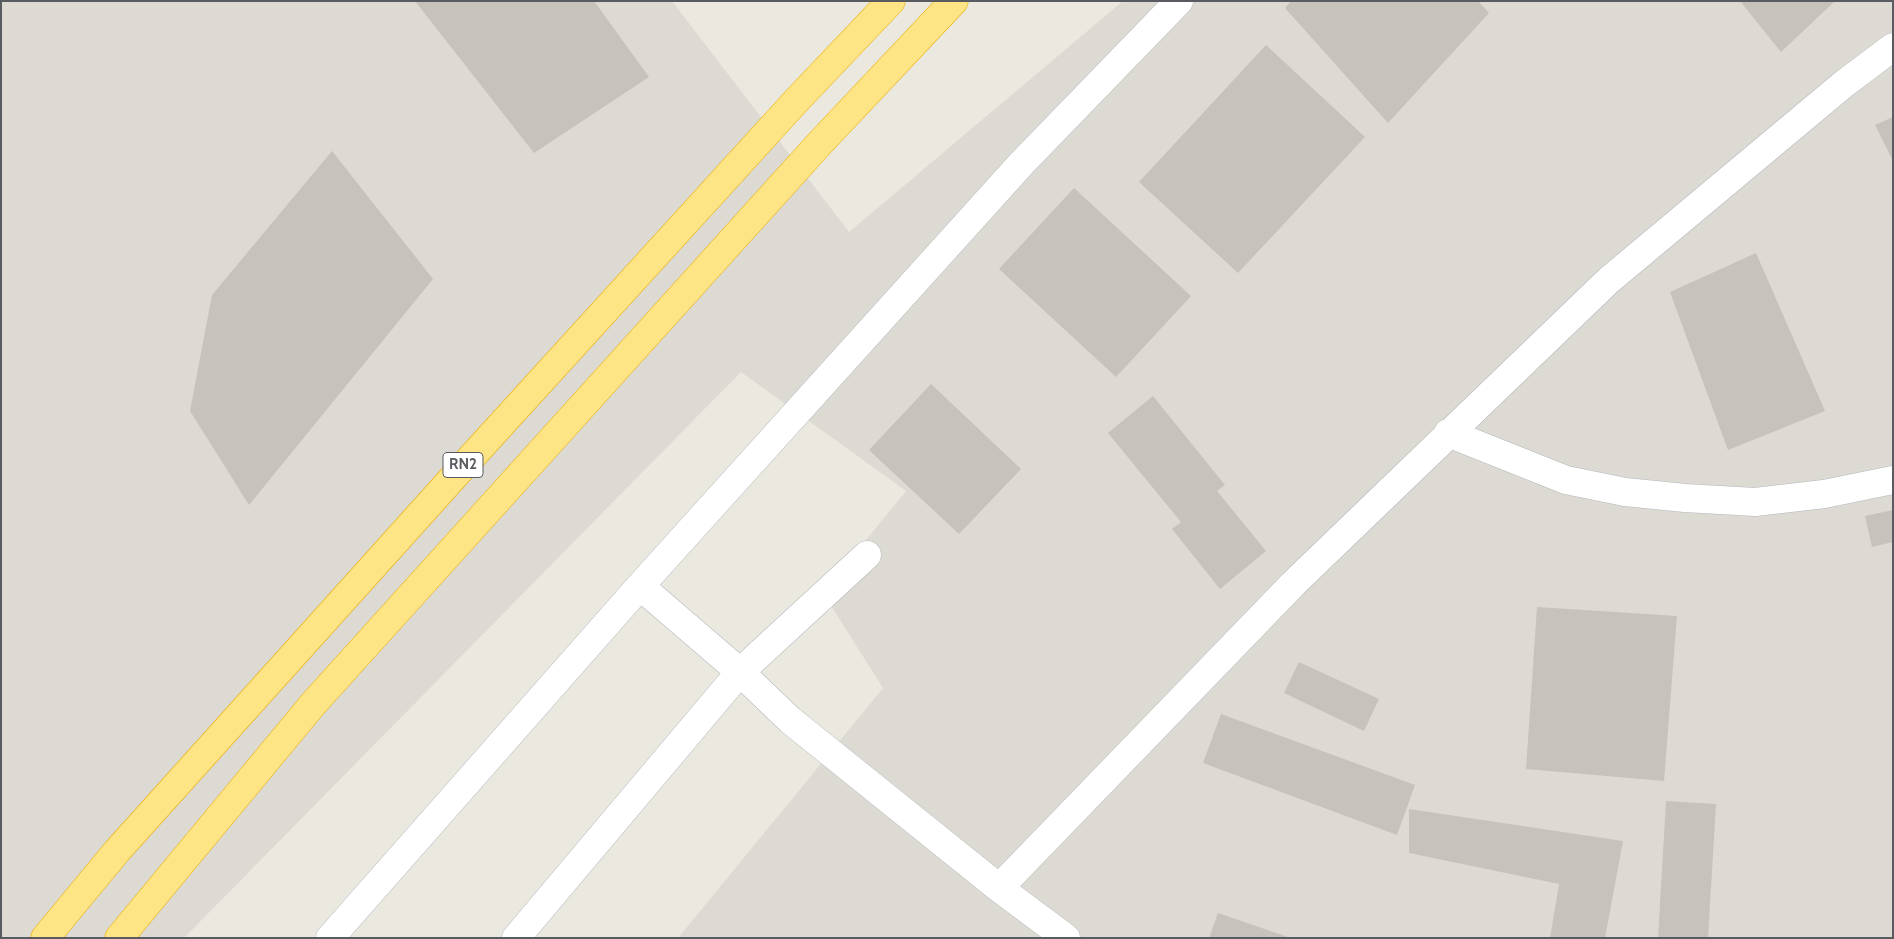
<!DOCTYPE html>
<style>
body{margin:0}
#map{position:relative;width:1894px;height:939px;overflow:hidden;background:#ebe9df;font-family:Cabin,sans-serif}
canvas{display:block}
.frame{position:absolute;inset:0;border:2px solid #585b60;pointer-events:none}
</style>
<div id="map">
<canvas width="1894" height="939"></canvas>
<div class="frame"></div>
</div>
<script>
const ctx = document.querySelector('canvas').getContext('2d');
ctx.lineJoin = 'round';
function paint(path, color) { ctx.fillStyle = color; ctx.fill(path, 'evenodd'); }
const poly = rows => new Path2D(rows.map(r => 'M' + r).join(''));
function trace(path, color, width, dash) { ctx.strokeStyle = color; ctx.lineWidth = width; ctx.lineCap = dash ? 'butt' : 'round'; ctx.setLineDash(dash || []); ctx.stroke(path); }
function write(font, color, halo, rows, align = 'center') {
  ctx.font = font + ' Cabin,sans-serif'; ctx.lineWidth = 4; ctx.setLineDash([]); ctx.textBaseline = 'middle'; ctx.strokeStyle = halo; ctx.fillStyle = color; for (const [text, x, y, turn = 0] of rows) {
    ctx.save(); ctx.translate(x, y); ctx.rotate((+turn || 0) * Math.PI / 180); ctx.textAlign = isNaN(turn) ? turn : align; if (halo) ctx.strokeText(text, 0, 0); ctx.fillText(text, 0, 0); ctx.restore();
  }
}
const industrial = poly([
 [1,1,672,1,849,232,1123,1,1893,1,1893,938,678,938,883,688,823,593,906,491,741,372,184,938,1,938]
]);
const building = poly([
 [415,1,594,1,649,77,534,153],
 [1291,1,1478,1,1489,13,1388,123,1285,8],
 [1740,1,1835,1,1781,52],
 [1266,45,1365,137,1238,273,1139,182],
 [1893,117,1893,161,1875,125],
 [332,151,433,279,249,505,190,411,212,295],
 [1074,188,1191,296,1116,377,999,269],
 [1756,253,1825,411,1728,450,1670,292],
 [931,384,1021,469,959,534,869,450],
 [1153,396,1225,485,1217,491,1266,551,1220,589,1172,529,1181,522,1108,433],
 [1893,510,1893,542,1872,547,1865,516],
 [1537,607,1677,616,1664,781,1526,769],
 [1299,662,1379,699,1364,731,1284,693],
 [1221,714,1415,785,1397,835,1203,763],
 [1666,801,1716,804,1708,938,1658,938],
 [1409,809,1623,841,1605,938,1550,938,1559,884,1409,853],
 [1218,913,1288,937,1288,938,1209,938]
]);
const minor = poly([
 [1448,433,1566,480,1625,492,1685,498,1755,502,1824,494,1893,480],
 [640,586,740,672,790,720,999,888,1066,938],
 [999,888,1294,583,1609,280,1845,83,1893,47],
 [330,938,640,586,1021,164,1179,1],
 [516,938,740,672,867,555]
]);
const highway = poly([
 [45,938,117,851,468,461,796,101,891,1],
 [119,938,313,704,820,143,954,1]
]);
const shields = [
 [463,465,40]
];
const shieldNames = [
 ["RN2",463,465]
];
paint(industrial, '#dcdad3');
paint(building, '#c6c3bc');
trace(minor, '#b5b7bc', 29);
trace(highway, '#eaac00', 29);
trace(minor, '#fff', 28);
trace(highway, '#fde484', 28);
for (const [x, y, w] of shields) { const box = new Path2D(); box.roundRect(x - w / 2, y - 12.5, w, 25, 4); ctx.fillStyle = '#fff'; ctx.fill(box); trace(box, '#585b60', 1); }
write('bold 15px', '#585b60', null, shieldNames);
</script>
